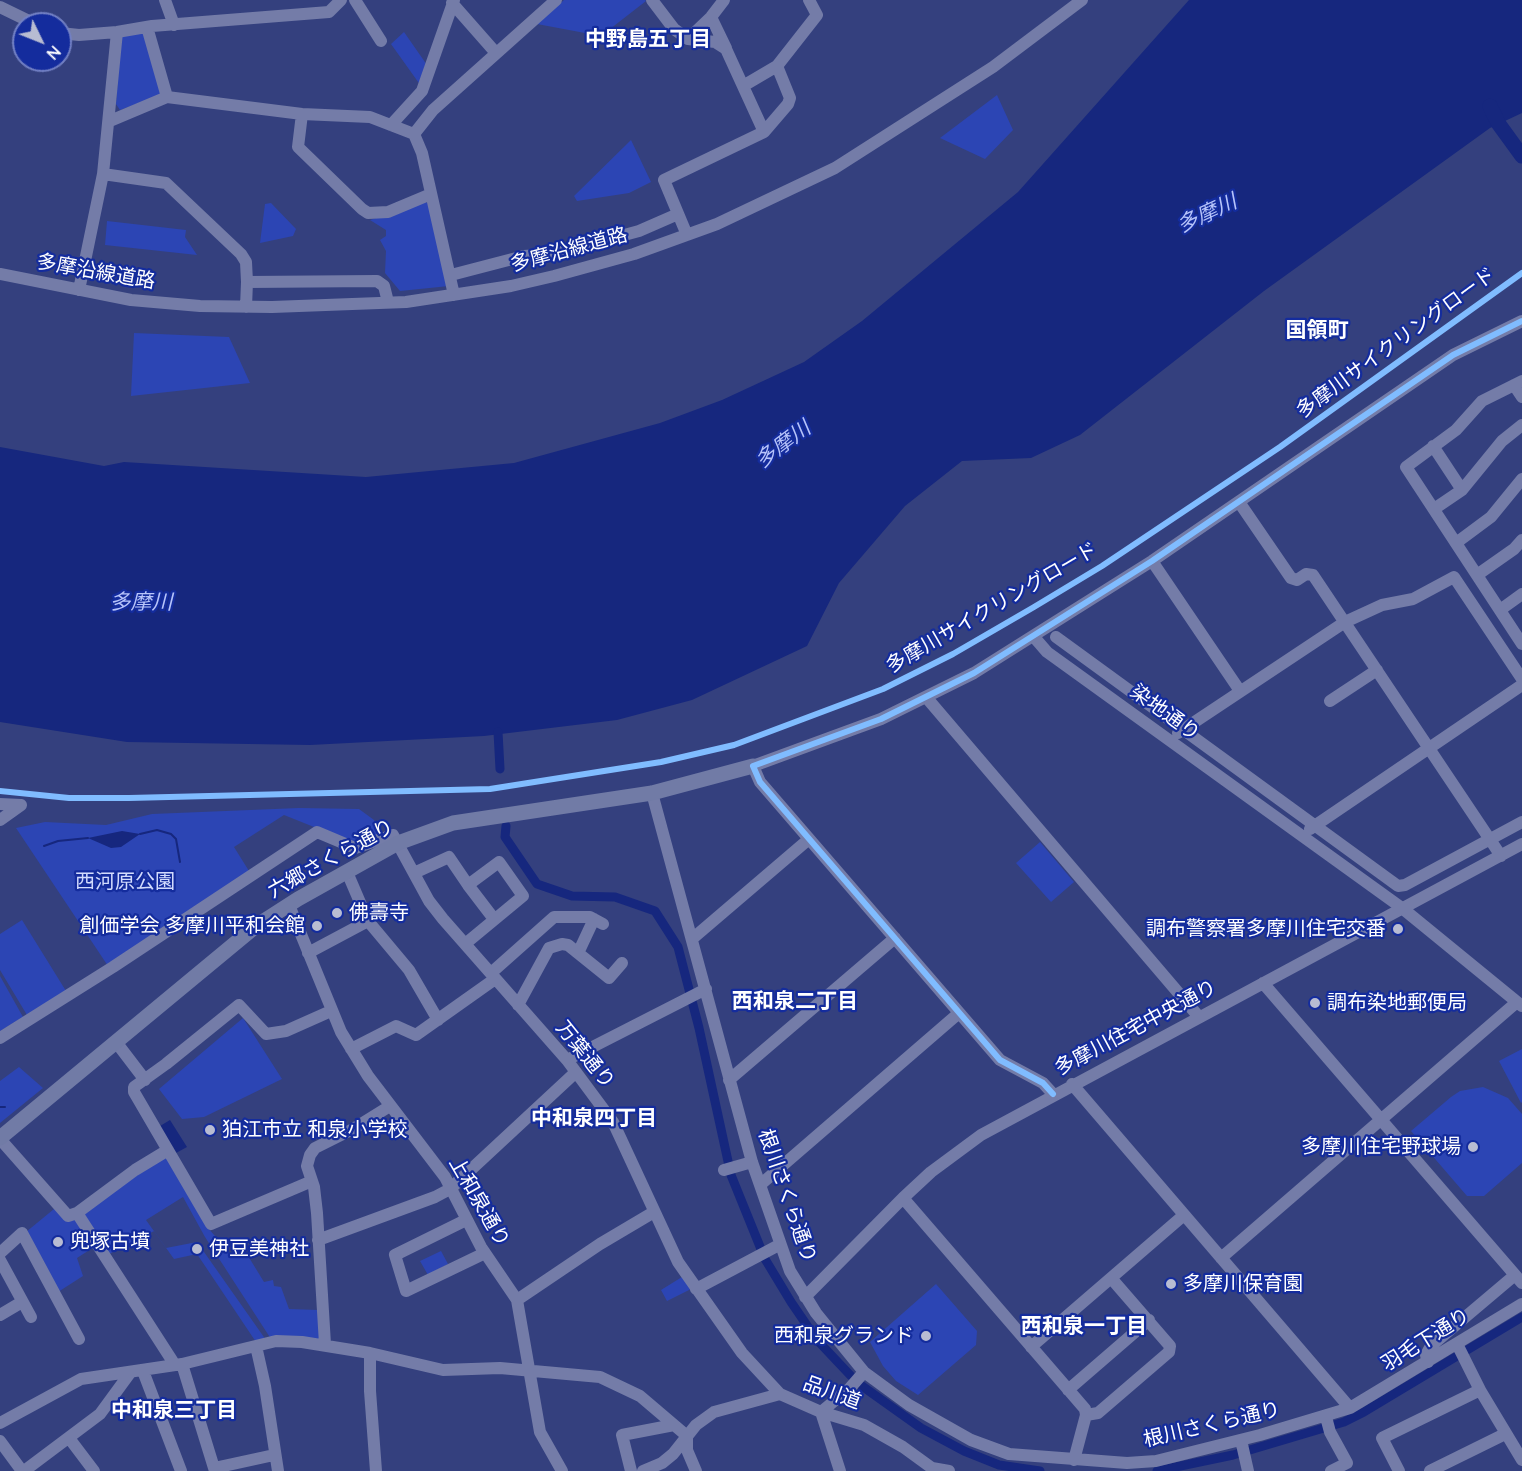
<!DOCTYPE html>
<meta charset="utf-8">
<style>
body{margin:0}
#map{position:relative;width:1522px;height:1471px;overflow:hidden;background:#34407e;font-family:Quicksand,sans-serif}
canvas{display:block}
.north{position:absolute;left:12px;top:12px;width:60px;height:60px;box-sizing:border-box;background:#142c9d;border:2px solid #7280c4;border-radius:50%;rotate:133deg;font-size:16px;font-weight:700;line-height:24px;text-align:center;color:#fff}
.north::after{content:'';display:block;margin:auto;width:21px;height:27px;background:#b8bcd2;clip-path:polygon(50% 0,100% 100%,50% 72%,0 100%)}
</style>
<div id="map">
<canvas width="1522" height="1471"></canvas>
<div class="north">N</div>
</div>
<script>
const ctx = document.querySelector('canvas').getContext('2d');
ctx.lineJoin = 'round';
function paint(path, color) { ctx.fillStyle = color; ctx.fill(path, 'evenodd'); }
const poly = rows => new Path2D(rows.map(r => 'M' + r).join(''));
function trace(path, color, width, dash) { ctx.strokeStyle = color; ctx.lineWidth = width; ctx.lineCap = dash ? 'butt' : 'round'; ctx.setLineDash(dash || []); ctx.stroke(path); }
function write(font, color, halo, rows, align = 'center') {
  ctx.font = font + ' Quicksand,"Noto Sans JP",sans-serif'; ctx.lineWidth = 4.5; ctx.setLineDash([]); ctx.textBaseline = 'middle'; ctx.strokeStyle = halo; ctx.fillStyle = color; for (const [text, x, y, turn = 0] of rows) {
    ctx.save(); ctx.translate(x, y); ctx.rotate((+turn || 0) * Math.PI / 180); ctx.textAlign = isNaN(turn) ? turn : align; if (halo) ctx.strokeText(text, 0, 0); ctx.fillText(text, 0, 0); ctx.restore();
  }
}
const green = poly([
 [564,0,645,0,646,1,601,36,537,24],
 [144,32,161,91,159,96,120,110,116,104,121,37],
 [404,32,427,65,421,86,391,44],
 [997,95,1013,130,985,159,940,138],
 [631,140,651,182,629,193,577,201,574,196],
 [425,202,428,203,449,286,400,291,385,273,386,251,380,240,386,236,386,230,370,220],
 [271,203,296,229,293,236,260,243,265,204],
 [107,221,186,230,185,237,197,255,105,245],
 [134,333,229,337,250,383,131,396],
 [299,808,359,809,374,820,380,834,354,843,284,815,234,847,249,871,108,966,16,828,45,822,106,825,152,814],
 [1040,842,1074,882,1051,902,1016,863],
 [22,920,66,991,27,1015,0,970,0,934],
 [0,976,23,1017,0,1031],
 [243,1018,282,1079,204,1117,182,1119,159,1089],
 [1522,1049,1522,1102,1521,1103,1499,1061],
 [19,1067,43,1088,0,1123,0,1081],
 [1483,1087,1508,1098,1522,1114,1522,1163,1484,1196,1467,1196,1411,1131,1451,1097,1460,1091],
 [166,1155,208,1228,234,1258,245,1251,264,1282,273,1280,274,1286,281,1287,289,1309,318,1310,321,1339,271,1339,205,1237,183,1197,146,1220,166,1248,197,1242,266,1340,256,1342,197,1254,174,1259,154,1231,109,1254,83,1216,84,1212],
 [54,1209,77,1219,94,1247,77,1258,83,1276,58,1292,26,1232],
 [441,1251,448,1264,428,1275,420,1261],
 [682,1277,691,1289,667,1301,661,1290],
 [936,1284,977,1331,976,1345,918,1395,896,1381,883,1366,870,1342]
]);
const water = poly([
 [1189,0,1522,0,1522,113,1490,128,1264,291,1080,435,1031,458,962,461,905,506,839,583,807,646,692,700,617,720,484,736,310,745,127,742,0,722,0,447,104,466,124,462,366,477,514,463,660,423,722,400,804,362,862,321,1018,192],
 [122,831,140,834,121,847,111,848,88,838],
 [170,1120,187,1147,176,1153,160,1126]
]);
const stream = poly([
 [140,834,157,830,171,834,176,839,180,862],
 [44,846,58,841,88,838],
 [0,1107,5,1107]
]);
const canal = poly([
 [498,732,500,769],
 [506,826,505,837,537,884,572,896,615,897,655,911,678,947,699,1028,731,1175,765,1259,791,1302,817,1340,851,1376],
 [862,1386,921,1428,964,1451,999,1465,1040,1471],
 [1157,1471,1233,1455,1344,1422,1364,1412,1522,1317]
]);
const river = poly([
 [1490,106,1498,123,1522,156]
]);
const minor = poly([
 [165,0,174,25],
 [355,0,381,41],
 [652,0,674,29,688,39,715,42,726,49,764,132],
 [452,3,496,53],
 [0,7,35,24],
 [711,17,726,48],
 [147,27,167,97],
 [60,33,79,35,117,32,152,26,329,12,341,0],
 [688,39,711,17,724,0],
 [777,66,817,15,809,0],
 [302,114,298,147,362,209,368,213,388,212,431,194],
 [110,121,167,97,302,114,370,117,414,134,422,153,454,295],
 [391,125,422,91,454,0],
 [414,134,433,110,556,0],
 [103,174,166,183,241,254,246,262,247,282,377,281,384,286,388,302],
 [687,235,664,180,764,132,788,104,790,98,777,66,743,86],
 [0,274,131,300,200,306,272,307,406,302,511,286,554,276,634,254,717,224,835,168,993,67,1082,0],
 [451,275,524,256,554,254,639,231,678,214],
 [79,290,103,174,117,32],
 [246,307,247,282],
 [1522,381,1482,401,1456,430,1406,467,1522,644],
 [1514,385,1522,397],
 [1433,446,1462,490],
 [1239,502,1291,578,1297,580,1306,574,1313,575,1501,856],
 [1434,509,1462,490,1502,441,1522,425],
 [1456,543,1491,517,1522,479],
 [1152,561,1240,691],
 [1477,575,1514,549,1522,540],
 [1500,610,1522,594],
 [1034,637,1047,652,1402,908,1522,1006],
 [1056,637,1398,886,1405,885,1522,822],
 [926,697,1199,1017],
 [1330,701,1377,670],
 [1178,733,1345,622,1382,605,1413,599,1454,577,1522,679],
 [652,793,752,1162,790,1271,816,1313,864,1372,909,1405,971,1440,1009,1454,1127,1463,1156,1461,1260,1435,1350,1408,1522,1304],
 [0,804,21,805],
 [0,820,21,805],
 [1310,829,1522,685],
 [347,872,368,921,409,970,438,1020],
 [414,873,449,857,468,885,499,862,523,896,465,944],
 [468,885,494,919],
 [289,905,341,1032,368,1076,445,1177,481,1247,517,1300,540,1432,562,1471],
 [692,939,809,839],
 [579,951,594,919],
 [308,953,368,921],
 [491,973,554,917,590,917,603,924],
 [1263,983,1522,1283],
 [518,1005,549,948,562,944,568,945,609,978,622,963],
 [0,1038,113,967,317,832,355,848,393,835,429,901,443,919,567,1060,613,1122,678,1262,742,1353,780,1394],
 [116,1042,145,1080],
 [351,1049,396,1026,416,1035,495,979],
 [567,1060,706,989],
 [729,1080,895,938],
 [1072,1084,1350,1408],
 [1053,1094,1043,1083,1000,1060,760,782,753,766,881,719,974,673,1152,561,1453,355,1522,321],
 [0,1139,68,1216,77,1213,135,1170,168,1150],
 [724,1170,752,1162],
 [312,1181,211,1224,134,1092,134,1087,166,1064,239,1005,266,1034,286,1031,331,1011],
 [760,1185,959,1013],
 [903,1198,1085,1409,1086,1415,1074,1460],
 [77,1213,175,1365],
 [466,1220,395,1255,406,1291,485,1253],
 [318,1240,435,1197,450,1189,576,1072],
 [0,1253,22,1233,79,1339],
 [1221,1258,1517,1002],
 [0,1260,31,1317],
 [696,1289,779,1245],
 [805,1297,903,1198,931,1172,981,1135,1522,844],
 [517,1300,600,1244,654,1212],
 [0,1315,22,1302],
 [325,1344,317,1213,314,1187,307,1166,310,1155,315,1148,353,1129,390,1106],
 [1457,1344,1480,1390,1522,1460],
 [256,1346,265,1386,278,1471],
 [1031,1347,1184,1215],
 [370,1353,370,1391,376,1471],
 [1428,1362,1426,1355,1431,1346,1515,1275],
 [182,1364,214,1468,274,1455],
 [143,1371,181,1471],
 [1068,1390,1149,1320],
 [1086,1415,1098,1413,1169,1352,1170,1346,1111,1278],
 [1326,1417,1330,1432,1347,1463,1331,1471],
 [0,1423,81,1379,182,1364,276,1341,302,1342,370,1353,443,1370,500,1368,600,1377,640,1396,687,1436,687,1450,696,1471],
 [69,1438,94,1471],
 [1241,1440,1248,1471],
 [0,1441,22,1471],
 [24,1471,100,1414,130,1373],
 [631,1471,622,1435,674,1425],
 [643,1471,662,1463,673,1454,696,1425,714,1412,780,1394,821,1412,864,1425,903,1447,932,1468,949,1471],
 [840,1471,821,1412,850,1388,864,1372],
 [1399,1471,1382,1438,1480,1390],
 [1430,1471,1505,1434]
]);
const major = poly([
 [0,1138,256,926,298,899,398,843,453,823,652,793,753,766]
]);
const cycleway = poly([
 [0,791,69,798,129,798,490,789,661,762,734,745,883,689,953,654,1034,607,1102,566,1280,447,1522,273],
 [1053,1094,1043,1083,1000,1060,760,782,753,766,881,719,974,673,1152,561,1453,355,1522,321]
]);
const markers = [
 [337,913,6,"#b8bcd2"],
 [317,926,6,"#b8bcd2"],
 [1398,929,6,"#b8bcd2"],
 [1315,1003,6,"#b8bcd2"],
 [210,1130,6,"#b8bcd2"],
 [1473,1147,6,"#b8bcd2"],
 [58,1242,6,"#b8bcd2"],
 [197,1249,6,"#b8bcd2"],
 [1171,1284,6,"#b8bcd2"],
 [926,1336,6,"#b8bcd2"]
];
const streetNames = [
 ["多摩沿線道路",569,250,-15],
 ["多摩沿線道路",96,272,10],
 ["多摩川サイクリングロード",1396,343,-36],
 ["多摩川サイクリングロード",992,608,-30],
 ["染地通り",1165,713,36],
 ["六郷さくら通り",331,859,-29],
 ["多摩川住宅中央通り",1136,1028,-28],
 ["万葉通り",585,1055,51],
 ["根川さくら通り",787,1196,71],
 ["上和泉通り",479,1202,60],
 ["羽毛下通り",1426,1340,-32],
 ["品川道",832,1393,20],
 ["根川さくら通り",1212,1425,-13]
];
const parkNames = [
 ["西河原公園",125,882]
];
const poiNames = [
 ["佛壽寺",349,913],
 ["創価学会 多摩川平和会館",305,926,"right"],
 ["調布警察署多摩川住宅交番",1386,929,"right"],
 ["調布染地郵便局",1327,1003],
 ["狛江市立 和泉小学校",222,1130],
 ["多摩川住宅野球場",1461,1147,"right"],
 ["兜塚古墳",70,1242],
 ["伊豆美神社",209,1249],
 ["多摩川保育園",1183,1284],
 ["西和泉グランド",914,1336,"right"]
];
const neighbourhoodNames = [
 ["中野島五丁目",648,40],
 ["国領町",1317,331],
 ["西和泉二丁目",795,1002],
 ["中和泉四丁目",594,1119],
 ["西和泉一丁目",1084,1327],
 ["中和泉三丁目",174,1411]
];
const waterNames = [
 ["多摩川",1207,214,-25],
 ["多摩川",783,445,-37],
 ["多摩川",141,603]
];
paint(green, '#2c45b4');
paint(water, '#16277e');
trace(stream, '#16277e', 2);
trace(canal, '#16277e', 9);
trace(river, '#16277e', 15);
trace(minor, '#747ca8', 12);
trace(major, '#717ba6', 15);
trace(cycleway, '#80bcff', 6);
for (const [x, y, r, color] of markers) { const dot = new Path2D(); dot.arc(x, y, r, 0, 2 * Math.PI); ctx.fillStyle = color; ctx.fill(dot); trace(dot, '#142c9d', 2); }
write('20px', '#fff', '#142c9d', streetNames);
write('20px', '#d2dbfd', '#142c9d', parkNames);
write('20px', '#fff', '#142c9d', poiNames, 'left');
write('bold 21px', '#fff', '#142c9d', neighbourhoodNames);
write('italic 21px', '#b7c4fa', '#142c9d', waterNames);
</script>
